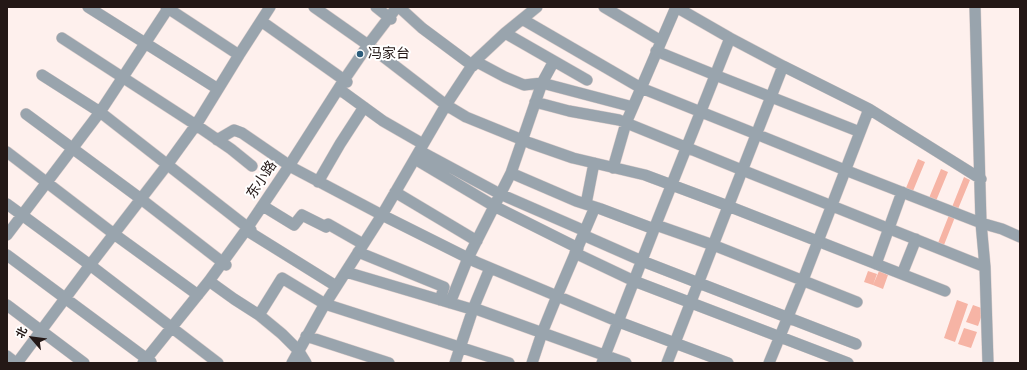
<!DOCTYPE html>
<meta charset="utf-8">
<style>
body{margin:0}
#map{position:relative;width:1027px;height:370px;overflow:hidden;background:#fef0ed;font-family:Arial,"Noto Sans SC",sans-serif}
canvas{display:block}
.frame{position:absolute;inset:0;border:8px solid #241816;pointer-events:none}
.north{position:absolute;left:12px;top:318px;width:40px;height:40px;-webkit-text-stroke:3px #fff;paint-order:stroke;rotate:298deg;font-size:11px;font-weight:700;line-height:16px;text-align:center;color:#241816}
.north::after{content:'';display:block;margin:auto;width:14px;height:18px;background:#241816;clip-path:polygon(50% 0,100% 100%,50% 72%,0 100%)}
</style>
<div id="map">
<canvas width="1027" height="370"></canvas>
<div class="frame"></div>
<div class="north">北</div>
</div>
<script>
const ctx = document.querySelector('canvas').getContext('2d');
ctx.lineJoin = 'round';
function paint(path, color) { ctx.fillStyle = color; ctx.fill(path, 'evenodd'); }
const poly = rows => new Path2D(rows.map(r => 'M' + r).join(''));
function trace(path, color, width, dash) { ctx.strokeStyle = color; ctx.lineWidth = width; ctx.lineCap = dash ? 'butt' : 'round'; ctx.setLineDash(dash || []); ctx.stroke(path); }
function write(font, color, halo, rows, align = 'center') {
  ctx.font = font + ' Arial,"Noto Sans SC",sans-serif'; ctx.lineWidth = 4; ctx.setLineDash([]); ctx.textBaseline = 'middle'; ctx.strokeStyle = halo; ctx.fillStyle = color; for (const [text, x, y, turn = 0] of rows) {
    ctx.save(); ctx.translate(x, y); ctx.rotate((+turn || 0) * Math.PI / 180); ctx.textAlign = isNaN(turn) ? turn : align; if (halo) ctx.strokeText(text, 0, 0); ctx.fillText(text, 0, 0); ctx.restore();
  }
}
const building = poly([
 [918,159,925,162,913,191,906,188],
 [941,169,948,172,936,201,929,198],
 [964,177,970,180,958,209,952,207],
 [949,215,955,217,944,245,938,243],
 [868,271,877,274,873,285,864,282],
 [879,271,888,275,883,289,873,285],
 [957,300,968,304,955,342,944,338],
 [973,305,984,309,978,326,966,322],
 [964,328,977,332,971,348,958,344]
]);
const minor = poly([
 [88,7,218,89],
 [166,7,239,55],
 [314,7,368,45,446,105,466,117,530,143,573,158,645,175,728,206,945,291],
 [376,7,391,19],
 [399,7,422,28,473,66],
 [604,7,661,41],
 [676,7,730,38,783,66,869,109,981,179],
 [975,7,981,223,985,267,988,363],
 [522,19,641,88,756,134,845,170,981,223,1002,229,1020,237],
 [261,21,347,82],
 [505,33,587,80],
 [62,38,196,125,231,149,252,166],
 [656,51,715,75,860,132],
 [475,61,505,77,524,85,542,83,633,107],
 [42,75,100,112,251,230],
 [339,89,383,121,423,144],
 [535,102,569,111,619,120,742,170,985,267],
 [26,114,141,199,226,265],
 [217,140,234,130,242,133,293,168,382,215,476,262,619,322,728,363],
 [420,151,500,194,585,231],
 [7,152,114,234,198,295],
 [415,159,494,206,578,248],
 [613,168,626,123,676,7],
 [511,173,576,201,601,209,654,229],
 [318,182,340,144,364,107],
 [395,192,477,241],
 [7,204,90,265,218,363],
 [586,204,594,163],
 [263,206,294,225,302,215,326,227,328,224,363,244],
 [656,225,713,245,857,302],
 [246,230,336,286],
 [7,235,100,112,169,7],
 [583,235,642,261,856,344],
 [358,252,444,287,440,300],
 [575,253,634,281,848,363],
 [7,255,151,362],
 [876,264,902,192],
 [346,272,471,309,476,309,626,363],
 [902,274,916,239],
 [209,281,234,299,259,315,282,334,298,350,306,363],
 [450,303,468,258,511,173,542,83,554,61],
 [7,305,84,363],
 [259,315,282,278,325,304,509,363],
 [306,336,389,363],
 [7,356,16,363],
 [17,363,90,265,167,165,196,125,239,55,270,7],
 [143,363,209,281,246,230,289,166,344,80,368,45,397,7],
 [292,363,322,309,382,215,446,105,475,61,505,33,537,7],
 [455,363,473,309,490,268],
 [532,363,542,333,557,296,595,207],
 [602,363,658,219,730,38],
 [667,363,783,66],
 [769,363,803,280,869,109]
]);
const markers = [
 [360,54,4,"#2c5c7b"]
];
const poiNames = [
 ["冯家台",368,54]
];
const streetNames = [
 ["东小路",262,180,-56]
];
paint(building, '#f6b4a5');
trace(minor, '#dbcdcb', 12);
trace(minor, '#99a4ad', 11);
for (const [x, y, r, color] of markers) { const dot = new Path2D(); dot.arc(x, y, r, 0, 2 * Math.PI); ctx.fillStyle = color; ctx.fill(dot); trace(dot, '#fff', 1.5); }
write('14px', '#241816', '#fff', poiNames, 'left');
write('14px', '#241816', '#fff', streetNames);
</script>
